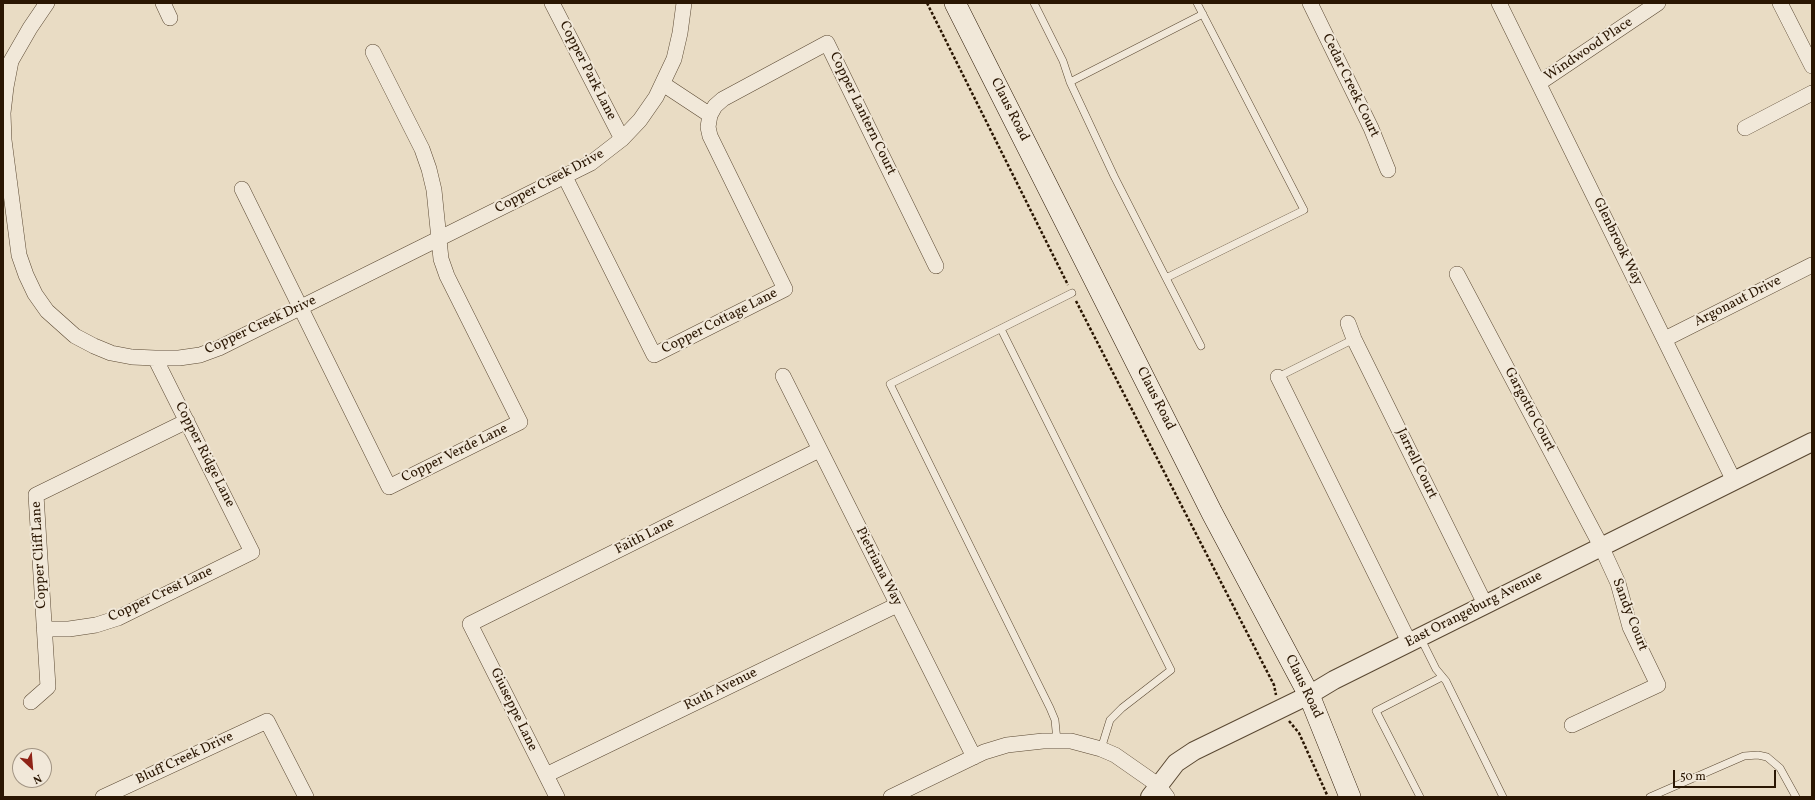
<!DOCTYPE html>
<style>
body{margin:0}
#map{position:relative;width:1815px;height:800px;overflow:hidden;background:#e9dcc4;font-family:Vollkorn,serif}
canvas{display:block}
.frame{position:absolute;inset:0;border:4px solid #2a1602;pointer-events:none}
.north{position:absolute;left:12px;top:748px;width:40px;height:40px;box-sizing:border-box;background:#f1e8d9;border:1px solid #a19483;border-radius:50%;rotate:154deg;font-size:11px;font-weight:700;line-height:16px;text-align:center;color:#2a1602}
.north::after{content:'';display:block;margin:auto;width:14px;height:18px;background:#8f2418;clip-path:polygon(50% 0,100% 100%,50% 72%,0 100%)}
.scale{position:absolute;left:1673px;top:770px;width:103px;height:18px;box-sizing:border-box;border:2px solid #2a1602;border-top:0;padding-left:5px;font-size:12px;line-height:14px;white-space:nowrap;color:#2a1602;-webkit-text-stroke:3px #f1e8d9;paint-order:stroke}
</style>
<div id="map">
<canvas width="1815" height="800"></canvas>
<div class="frame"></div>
<div class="north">N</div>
<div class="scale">50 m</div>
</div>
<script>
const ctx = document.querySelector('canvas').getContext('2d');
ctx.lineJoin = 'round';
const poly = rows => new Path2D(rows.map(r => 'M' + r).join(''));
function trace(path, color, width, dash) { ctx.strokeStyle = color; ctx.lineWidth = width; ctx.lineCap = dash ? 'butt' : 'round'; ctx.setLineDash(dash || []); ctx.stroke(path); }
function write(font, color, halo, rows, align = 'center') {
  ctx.font = font + ' Vollkorn,serif'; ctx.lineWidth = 4; ctx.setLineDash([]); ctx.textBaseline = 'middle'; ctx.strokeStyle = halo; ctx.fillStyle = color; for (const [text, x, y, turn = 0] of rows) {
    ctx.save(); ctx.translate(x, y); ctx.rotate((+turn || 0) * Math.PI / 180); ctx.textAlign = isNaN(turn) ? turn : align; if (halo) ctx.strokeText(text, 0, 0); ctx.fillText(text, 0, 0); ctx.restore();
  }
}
const path = poly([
 [927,3,1068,285],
 [1076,301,1274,685,1276,695],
 [1289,721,1299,733,1328,797]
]);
const service = poly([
 [1034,3,1063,61,1070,82,1114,176,1166,278,1304,210,1197,3],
 [1070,82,1203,14],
 [1166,278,1201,346],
 [1001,329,1171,670,1122,708,1110,720,1101,749],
 [1278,377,1354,339],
 [1420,637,1436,669,1446,681,1503,797],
 [1057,741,1055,720,1050,708,890,384,1072,293],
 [1420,797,1376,711,1442,677],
 [1650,797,1744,756,1758,755,1767,757,1780,768,1796,797]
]);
const minor = poly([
 [47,3,30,28,11,61,6,87,3,113,4,140,19,255,26,275,35,294,47,311,75,336,94,346,111,353,132,357,155,358,179,358,200,355,219,348,591,163,622,139,640,120,656,97,674,59,680,33,684,3],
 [163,3,170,18],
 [552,3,622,139],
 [1310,3,1371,128,1388,170],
 [1499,3,1734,481],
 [1780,3,1812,66],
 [1539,83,1658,3],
 [663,84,710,115],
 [1745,128,1812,93],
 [565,177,654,355,785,289,710,136,708,127,710,115,715,106,723,99,827,43,936,266],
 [242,189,389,487,520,422,447,276,441,259,434,190,429,169,422,149,373,52],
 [1457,274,1601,546,1618,583,1630,627,1658,685,1572,725],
 [1348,323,1354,339,1485,604],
 [1665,339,1812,265],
 [783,376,974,757],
 [1278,377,1409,642],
 [44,629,69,629,96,625,118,618,252,552,155,358],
 [31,702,48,687,36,495,187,421],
 [546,775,897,605],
 [103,797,267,721,306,797],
 [557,797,470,624,819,450],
 [891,797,984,752,1007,745,1043,741,1071,741,1101,749,1115,755,1158,785,1167,797]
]);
const tertiary = poly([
 [1150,797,1176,763,1194,751,1309,695,1334,680,1812,442]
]);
const secondary = poly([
 [955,3,1212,513,1309,695,1350,797]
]);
const streetNames = [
 ["Windwood Place",1589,50,-34],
 ["Copper Park Lane",587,71,63],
 ["Cedar Creek Court",1350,86,64],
 ["Claus Road",1009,110,63],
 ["Copper Lantern Court",862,114,64],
 ["Copper Creek Drive",550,182,-28],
 ["Glenbrook Way",1617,242,64],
 ["Argonaut Drive",1738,302,-27],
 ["Copper Cottage Lane",720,322,-27],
 ["Copper Creek Drive",261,326,-25],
 ["Claus Road",1155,399,63],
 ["Gargotto Court",1529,410,62],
 ["Copper Verde Lane",455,454,-26],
 ["Copper Ridge Lane",204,455,63],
 ["Jarrell Court",1416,464,64],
 ["Faith Lane",645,537,-27],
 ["Copper Cliff Lane",40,555,-93],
 ["Pietriana Way",878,567,63],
 ["Copper Crest Lane",161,595,-25],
 ["East Orangeburg Avenue",1474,610,-27],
 ["Sandy Court",1629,615,69],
 ["Claus Road",1303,687,64],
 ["Ruth Avenue",721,690,-26],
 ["Giuseppe Lane",513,710,64],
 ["Bluff Creek Drive",185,759,-25]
];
trace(service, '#5a4832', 8);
trace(minor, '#5a4832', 16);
trace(tertiary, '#5a4832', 20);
trace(secondary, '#2a1602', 22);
trace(path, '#2a1602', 2.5, [3, 2]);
trace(service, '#f1e8d9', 7);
trace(minor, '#f1e8d9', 15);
trace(tertiary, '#f1e8d9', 18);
trace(secondary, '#f1e8d9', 21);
write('14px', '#2a1602', '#f1e8d9', streetNames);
</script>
